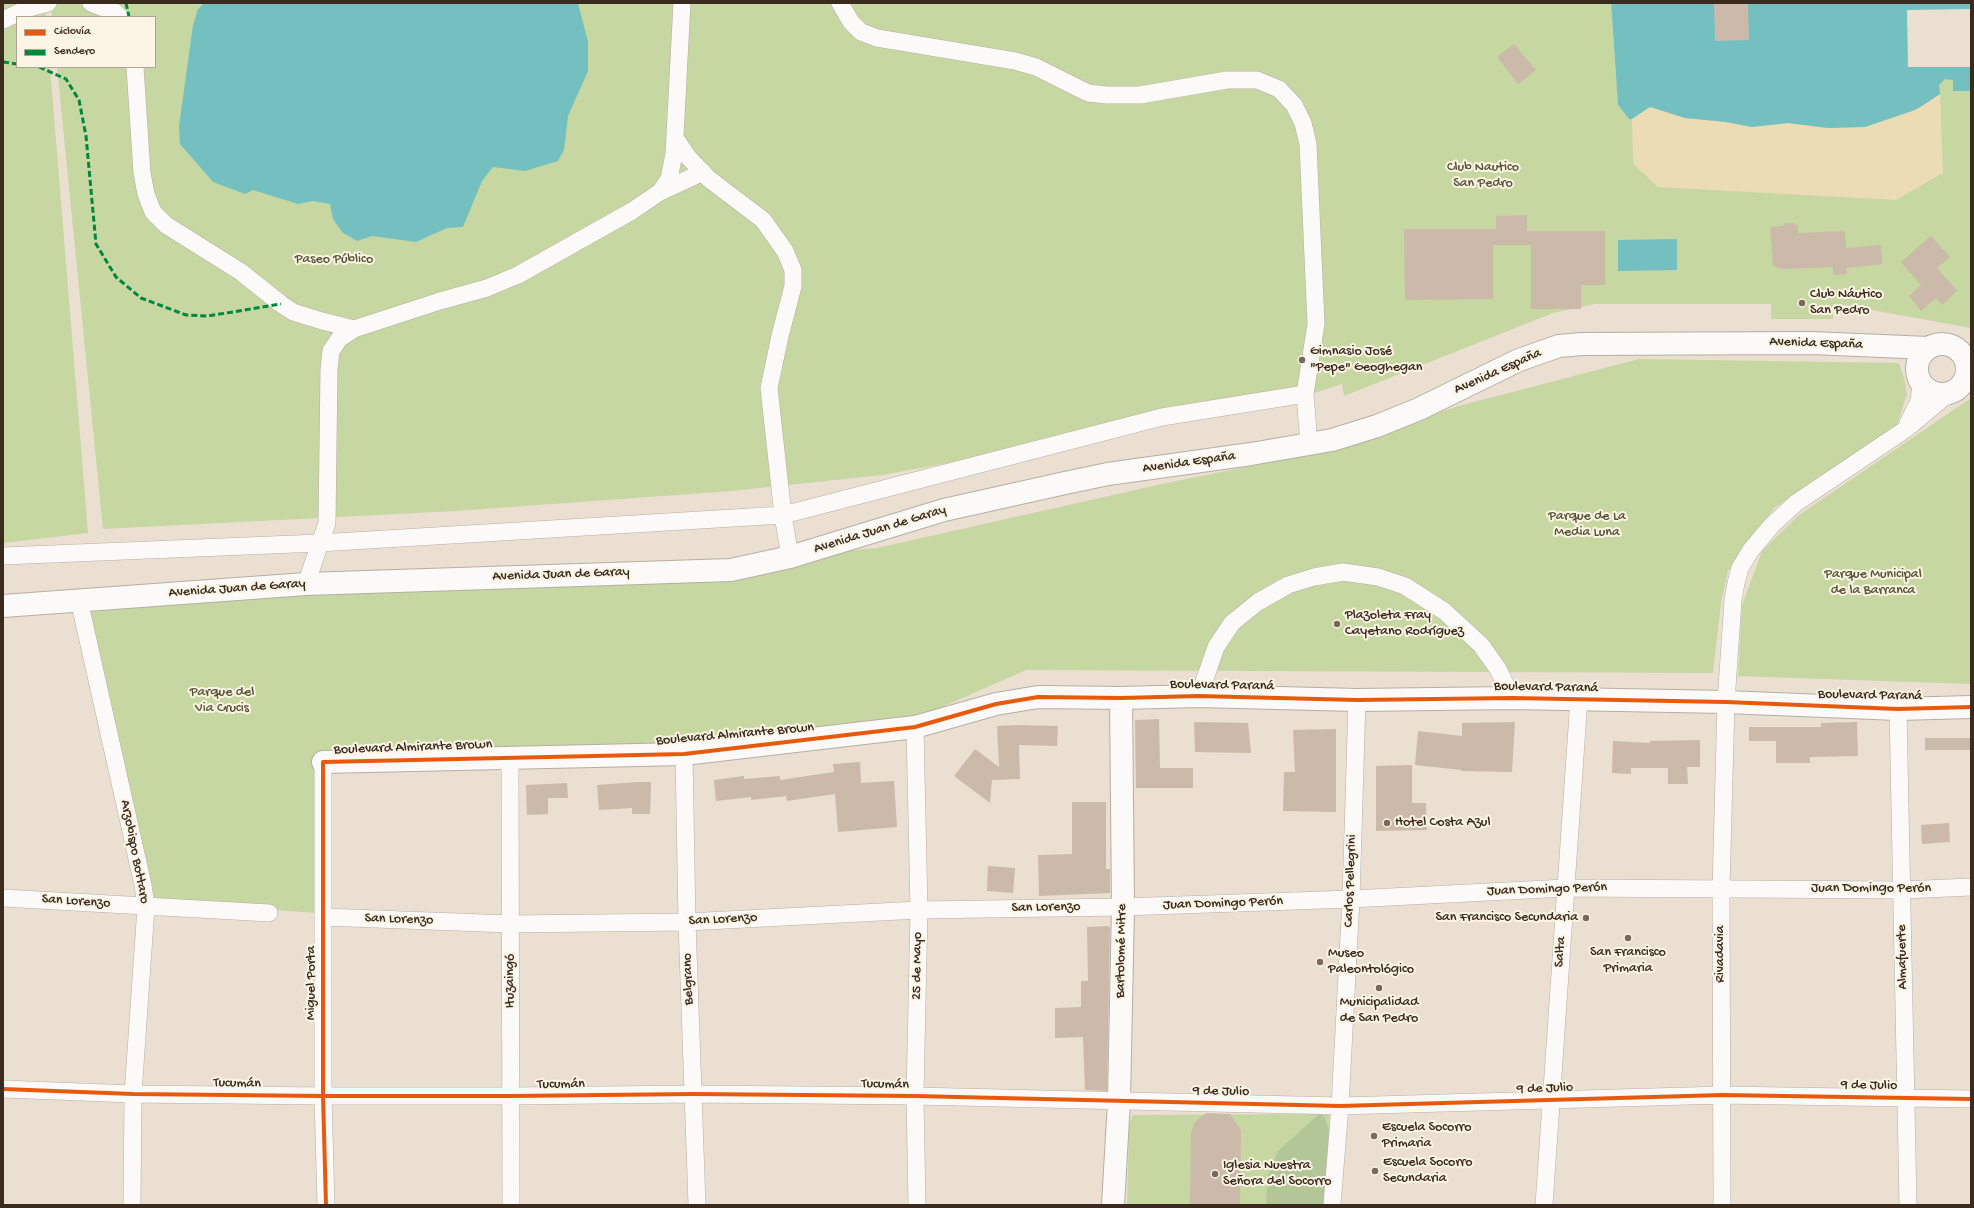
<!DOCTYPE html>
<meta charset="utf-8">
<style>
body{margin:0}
#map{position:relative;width:1974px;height:1208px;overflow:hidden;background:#eadfd0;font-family:"Gochi Hand",sans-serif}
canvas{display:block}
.frame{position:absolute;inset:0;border:4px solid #3b2a1e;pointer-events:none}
.legend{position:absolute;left:16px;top:16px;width:140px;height:52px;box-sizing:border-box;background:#fcf5e5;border:1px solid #afa495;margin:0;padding:5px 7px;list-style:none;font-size:12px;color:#3b2a1e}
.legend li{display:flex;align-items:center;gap:8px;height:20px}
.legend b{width:20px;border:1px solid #afa495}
</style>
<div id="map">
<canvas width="1974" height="1208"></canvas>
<div class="frame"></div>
<ul class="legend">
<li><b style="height:5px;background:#e8590c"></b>Ciclovía</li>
<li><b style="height:5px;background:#00873e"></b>Sendero</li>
</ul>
</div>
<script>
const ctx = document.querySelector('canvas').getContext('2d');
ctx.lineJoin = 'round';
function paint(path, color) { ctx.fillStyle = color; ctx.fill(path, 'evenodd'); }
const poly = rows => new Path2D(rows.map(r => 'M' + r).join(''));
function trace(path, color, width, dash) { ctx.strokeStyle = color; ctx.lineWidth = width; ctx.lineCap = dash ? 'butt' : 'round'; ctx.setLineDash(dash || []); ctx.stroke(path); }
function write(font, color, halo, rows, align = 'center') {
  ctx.font = font + ' "Gochi Hand",sans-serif'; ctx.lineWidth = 4; ctx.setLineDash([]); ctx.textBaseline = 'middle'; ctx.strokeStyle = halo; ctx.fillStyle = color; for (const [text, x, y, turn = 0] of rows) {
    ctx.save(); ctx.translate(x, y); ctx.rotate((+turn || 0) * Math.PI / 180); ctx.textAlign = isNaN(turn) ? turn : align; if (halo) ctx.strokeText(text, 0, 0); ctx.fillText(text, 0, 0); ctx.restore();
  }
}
const green = poly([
 [3,3,45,3,46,17,17,17,17,67,50,67,88,533,3,543],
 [50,3,1611,3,1618,105,1629,119,1908,67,1971,3,1971,328,1839,304,1833,304,1833,319,1771,319,1771,304,1595,304,1553,313,1344,396,1342,384,1292,400,882,475,731,491,455,511,103,529,57,67,155,67,155,17,52,17],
 [1639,359,1899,363,1904,378,1907,394,1897,425,1774,508,1728,571,1721,603,1713,673,1026,670,913,720,684,747,320,758,318,913,155,902,83,600,675,566,877,548,1162,484,1329,450,1455,407],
 [1971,398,1971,684,1738,676,1742,605,1762,551,1799,515],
 [1330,1114,1324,1205,1127,1205,1129,1125,1133,1115]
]);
const forest = poly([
 [1319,1114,1324,1116,1329,1130,1324,1205,1266,1205,1268,1176,1278,1151]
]);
const sand = poly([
 [1940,94,1943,173,1896,200,1658,187,1633,164,1632,119,1650,107,1685,118,1726,122,1751,127,1788,123,1828,128,1865,127,1915,110]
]);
const water = poly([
 [204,3,578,3,588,42,588,71,568,116,564,150,558,161,525,171,493,167,482,181,463,227,447,228,416,242,372,236,357,241,343,233,333,219,330,204,313,201,298,204,253,190,245,194,213,182,180,144,179,126,193,25,198,9],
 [1611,3,1971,3,1971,91,1953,91,1953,80,1945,79,1939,85,1940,94,1925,104,1915,110,1865,127,1828,128,1788,123,1752,127,1726,122,1685,118,1650,107,1632,119,1629,119,1618,105],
 [1677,239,1677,270,1618,271,1618,240]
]);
const pier = poly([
 [1971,9,1971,67,1908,67,1907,10]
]);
const building = poly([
 [1714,3,1748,3,1749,40,1715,41],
 [1514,44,1536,70,1518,84,1497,57],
 [1527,215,1527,231,1605,231,1605,285,1581,285,1581,309,1531,309,1531,245,1493,245,1493,299,1405,300,1404,229,1496,229,1496,216],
 [1785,223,1793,223,1798,226,1798,233,1845,231,1846,248,1881,245,1882,264,1846,268,1847,274,1833,275,1833,267,1782,269,1773,266,1770,227,1783,226],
 [1931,236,1950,257,1937,268,1957,291,1942,305,1936,298,1921,311,1909,296,1921,285,1901,262],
 [1159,719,1160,768,1193,768,1193,788,1136,788,1135,720],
 [1194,722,1248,723,1251,753,1195,752],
 [1515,722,1512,772,1461,771,1461,770,1415,765,1418,731,1462,736,1462,723],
 [1857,722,1858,756,1810,757,1810,763,1776,763,1776,741,1749,741,1749,727,1821,727,1821,723],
 [1018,725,1058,726,1057,746,1019,745,1020,779,992,780,990,803,954,776,975,749,999,767,997,726],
 [1336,729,1336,812,1283,811,1284,772,1295,772,1293,730],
 [1925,738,1971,738,1971,750,1925,750],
 [1700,740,1700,767,1687,767,1688,784,1668,784,1668,768,1631,768,1631,774,1612,773,1613,741,1650,743,1650,741],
 [860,762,861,783,894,781,897,827,838,832,835,794,787,801,786,796,751,800,751,797,716,801,714,780,744,776,744,779,780,776,780,780,834,772,833,764],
 [1412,765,1412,803,1426,803,1427,830,1376,831,1376,766],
 [638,782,651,782,650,814,632,814,632,808,599,810,597,785],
 [567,783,568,798,548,798,548,814,527,815,526,785],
 [1072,802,1106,802,1106,869,1110,869,1110,893,1039,896,1038,855,1072,854],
 [1949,823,1950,842,1922,844,1921,825],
 [988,866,1015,868,1013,893,987,891],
 [1108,926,1110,928,1107,1091,1085,1090,1083,1037,1055,1038,1055,1008,1081,1007,1081,981,1088,981,1087,927],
 [1206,1113,1230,1114,1241,1130,1240,1205,1190,1205,1191,1133,1194,1123]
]);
const street = poly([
 [91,3,115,12,120,17],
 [840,3,851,22,861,32,877,38,1015,61,1036,67,1088,93,1107,95,1140,95,1227,80,1257,80,1279,89,1294,105,1303,123,1308,144,1316,324,1305,394,1309,444],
 [3,20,29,8,48,3],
 [135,67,142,173,146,194,153,212,166,225,241,272,281,304,293,312,322,321,354,329],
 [675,138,688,157,709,179,763,220,785,251,793,270,793,286,780,336,769,388,783,515,790,557],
 [660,192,703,172],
 [1908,423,1919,401,1921,385],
 [3,556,319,543,783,515,1162,417,1305,394],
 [306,584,327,523,329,369,331,351,339,339,354,329,440,301,487,288,518,275,632,211,660,192,669,179,674,154,682,3],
 [79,600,143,885,146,907,133,1094,132,1205],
 [1199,696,1216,647,1232,623,1258,602,1288,585,1314,577,1343,572,1378,577,1405,586,1444,611,1481,645,1498,669,1512,698],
 [1898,709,1908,1205],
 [915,727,919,910,915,1096,917,1205],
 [684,754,687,922,697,1205],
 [510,757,511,1205],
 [323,762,323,1096,326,1205],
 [3,898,269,913],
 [323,917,510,924,687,922,919,910,1123,907,1351,899,1566,888,1902,890,1971,887],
 [3,1089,133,1094,323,1096,511,1096,693,1094,915,1096,1340,1106,1722,1095,1971,1099],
 [1332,1205,1340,1106,1351,899,1357,700],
 [1544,1205,1579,699],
 [1722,1205,1721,889,1726,702,1733,600,1736,583,1740,568,1751,550,1772,525,1796,503,1906,429,1948,394]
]);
const secondary = poly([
 '1917 369a25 25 0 1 1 50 0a25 25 0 1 1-50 0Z',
 [3,606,306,584,731,570,790,557,944,510,1065,483,1108,474,1251,454,1332,440,1377,426,1419,409,1519,360,1559,346,1582,344,1812,343,1928,348],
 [323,762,684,754,915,727,996,704,1038,697,1121,698,1199,696,1357,700,1512,698,1726,702,1898,709,1971,707],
 [1113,1205,1119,1101,1123,907,1121,698]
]);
const quiet = poly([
 [126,3,129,17],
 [3,62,17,64],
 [39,67,66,79,79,100,86,136,96,244,116,277,141,298,186,315,208,316,281,304]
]);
const cycleway = poly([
 [3,1089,133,1094,323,1096,511,1096,693,1094,915,1096,1340,1106,1722,1095,1971,1099],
 [326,1205,323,1096,323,762,684,754,915,727,996,704,1038,697,1121,698,1199,696,1357,700,1512,698,1726,702,1898,709,1971,707]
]);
const markers = [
 [1802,303,4,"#78695c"],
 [1302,360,4,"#78695c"],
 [1337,624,4,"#78695c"],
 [1387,823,4,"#78695c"],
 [1586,918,4,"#78695c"],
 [1628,938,4,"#78695c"],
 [1320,962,4,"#78695c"],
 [1379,988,4,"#78695c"],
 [1374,1136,4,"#78695c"],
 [1375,1171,4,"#78695c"],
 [1215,1174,4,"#78695c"]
];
const parkNames = [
 ["Club Nautico",1483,168],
 ["San Pedro",1483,184],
 ["Paseo Público",334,260],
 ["Parque de La",1587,517],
 ["Media Luna",1587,533],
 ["Parque Municipal",1873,575],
 ["de la Barranca",1873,591],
 ["Parque del",222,693],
 ["Via Crucis",222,709]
];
const poiNames = [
 ["Club Náutico",1810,295],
 ["San Pedro",1810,311],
 ["Gimnasio José",1310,352],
 ["\"Pepe\" Geoghegan",1310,368],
 ["Plazoleta Fray",1345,616],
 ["Cayetano Rodríguez",1345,632],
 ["Hotel Costa Azul",1395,823],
 ["San Francisco Secundaria",1578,918,"right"],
 ["San Francisco",1628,953,"center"],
 ["Primaria",1628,969,"center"],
 ["Museo",1328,954],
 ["Paleontológico",1328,970],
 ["Municipalidad",1379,1003,"center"],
 ["de San Pedro",1379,1019,"center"],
 ["Escuela Socorro",1382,1128],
 ["Primaria",1382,1144],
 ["Escuela Socorro",1383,1163],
 ["Secundaria",1383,1179],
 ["Iglesia Nuestra",1223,1166],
 ["Señora del Socorro",1223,1182]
];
const streetNames = [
 ["Avenida España",1816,344,2],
 ["Avenida España",1498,372,-24],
 ["Avenida España",1189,463,-8],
 ["Avenida Juan de Garay",880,530,-17],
 ["Avenida Juan de Garay",561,575,-2],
 ["Avenida Juan de Garay",237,589,-4],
 ["Boulevard Paraná",1222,686,1],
 ["Boulevard Paraná",1546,688,1],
 ["Boulevard Paraná",1870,696,1],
 ["Boulevard Almirante Brown",735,735,-5],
 ["Boulevard Almirante Brown",413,748,-2],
 ["Arzobispo Bottaro",134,852,79],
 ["Carlos Pellegrini",1351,881,-88],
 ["Juan Domingo Perón",1871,889],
 ["Juan Domingo Perón",1547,890,-2],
 ["San Lorenzo",76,902,4],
 ["Juan Domingo Perón",1223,904,-2],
 ["San Lorenzo",1046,908,-1],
 ["San Lorenzo",399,920,2],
 ["San Lorenzo",723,920,-3],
 ["Bartolomé Mitre",1122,951,-89],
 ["Salta",1561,952,-86],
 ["Rivadavia",1721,954,-90],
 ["Almafuerte",1903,957,-91],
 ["25 de Mayo",918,966,-89],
 ["Belgrano",689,979,-92],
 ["Ituzaingó",511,981,-90],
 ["Miguel Porta",312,983,-90],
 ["Tucumán",237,1084,1],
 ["Tucumán",561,1085,-1],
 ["Tucumán",885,1085,1],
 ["9 de Julio",1869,1086,1],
 ["9 de Julio",1545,1089,-2],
 ["9 de Julio",1221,1092,1]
];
paint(green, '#c6d7a1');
paint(forest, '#b3c698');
paint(sand, '#ecdcb4');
paint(water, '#74c0c1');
paint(pier, '#eadfd0');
paint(building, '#cbbaa9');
trace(street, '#b6aea3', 18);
trace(secondary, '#b6aea3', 24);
trace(street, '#fcfaf8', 17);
trace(secondary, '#fcfaf8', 22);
trace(quiet, '#00873e', 3, [6, 3]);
trace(cycleway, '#e8590c', 4);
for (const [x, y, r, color] of markers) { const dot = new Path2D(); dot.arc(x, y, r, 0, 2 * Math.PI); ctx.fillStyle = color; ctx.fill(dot); trace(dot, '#fcf5e5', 1.5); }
write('14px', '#565435', '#fcf5e5', parkNames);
write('14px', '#3b2a1e', '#fcf5e5', poiNames, 'left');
write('14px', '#3b2a1e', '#fcf5e5', streetNames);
</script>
